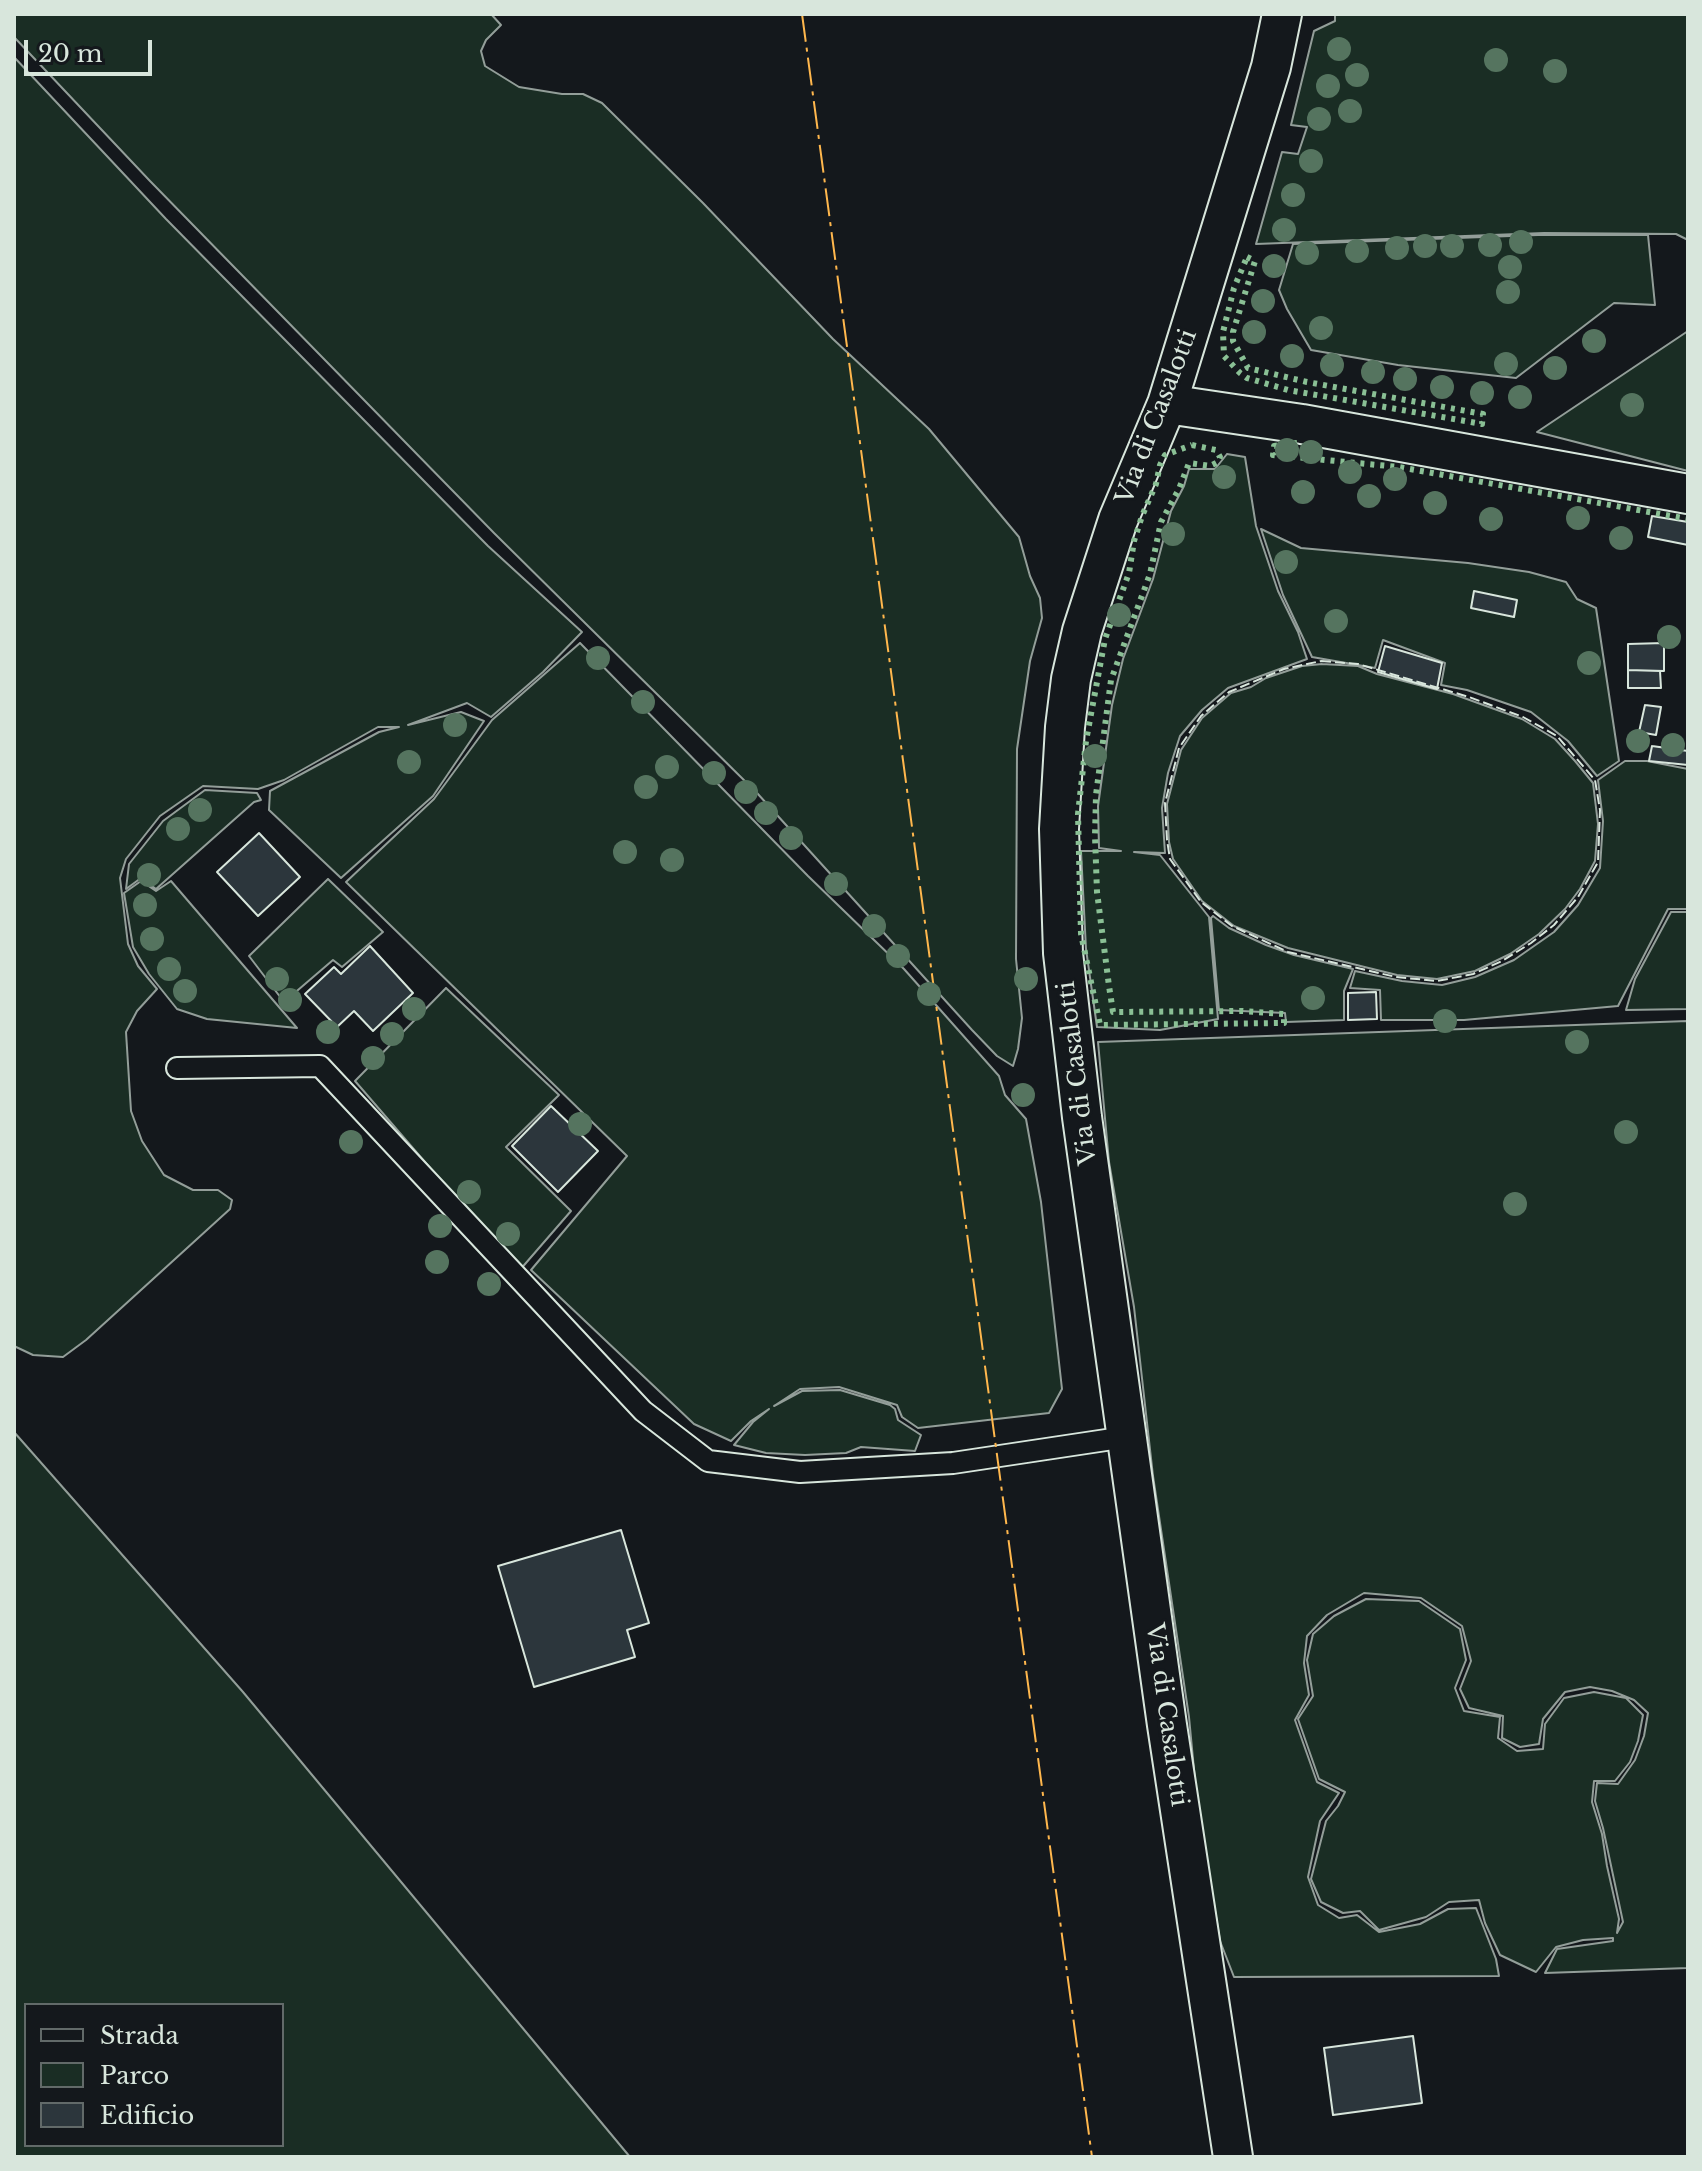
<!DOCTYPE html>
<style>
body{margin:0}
#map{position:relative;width:1702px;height:2171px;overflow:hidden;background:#14181c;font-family:"Libre Baskerville",serif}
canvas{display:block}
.frame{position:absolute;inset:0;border:16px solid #d8e6dc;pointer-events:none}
.legend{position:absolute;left:24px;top:2003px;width:260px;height:144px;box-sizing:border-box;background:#14181c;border:2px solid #626a69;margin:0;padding:10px 14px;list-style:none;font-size:24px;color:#d8e6dc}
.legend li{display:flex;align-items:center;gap:16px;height:40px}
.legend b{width:40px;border:2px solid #626a69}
.scale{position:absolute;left:24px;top:40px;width:128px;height:36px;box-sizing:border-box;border:4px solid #d8e6dc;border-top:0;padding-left:10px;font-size:24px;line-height:28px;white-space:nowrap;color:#d8e6dc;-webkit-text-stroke:6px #14181c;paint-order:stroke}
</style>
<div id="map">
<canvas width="1702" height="2171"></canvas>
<div class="frame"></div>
<ul class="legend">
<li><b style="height:10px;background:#14181c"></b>Strada</li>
<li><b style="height:22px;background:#1a2d24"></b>Parco</li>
<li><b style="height:22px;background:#2c363c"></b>Edificio</li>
</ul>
<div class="scale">20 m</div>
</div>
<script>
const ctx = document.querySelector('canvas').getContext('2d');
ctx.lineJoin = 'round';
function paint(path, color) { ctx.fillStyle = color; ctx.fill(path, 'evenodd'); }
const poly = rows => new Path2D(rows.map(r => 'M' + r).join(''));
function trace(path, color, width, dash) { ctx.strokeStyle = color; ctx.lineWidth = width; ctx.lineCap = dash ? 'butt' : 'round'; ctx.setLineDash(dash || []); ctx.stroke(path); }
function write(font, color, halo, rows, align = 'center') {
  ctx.font = font + ' "Libre Baskerville",serif'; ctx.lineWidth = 6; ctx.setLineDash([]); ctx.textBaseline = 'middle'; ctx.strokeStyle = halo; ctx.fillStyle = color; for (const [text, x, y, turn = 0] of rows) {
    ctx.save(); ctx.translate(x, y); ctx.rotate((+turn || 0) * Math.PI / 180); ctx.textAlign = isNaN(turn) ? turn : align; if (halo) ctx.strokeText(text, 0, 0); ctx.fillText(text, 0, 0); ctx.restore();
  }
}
const green = poly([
 [14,14,491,14,501,25,486,40,481,51,485,66,519,87,562,94,583,94,602,103,703,203,833,339,929,429,1019,537,1030,576,1040,598,1042,618,1030,661,1017,749,1016,959,1022,1018,1018,1049,1013,1066,997,1056,972,1030,757,793,494,533,150,181,14,37,14,14],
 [1335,14,1688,14,1688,240,1676,234,1544,233,1256,244,1282,152,1298,154,1307,127,1291,125,1314,31,1335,21,1335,14],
 [14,57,166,219,488,546,582,632,543,672,491,717,467,703,408,725,461,712,484,721,433,796,341,878,269,810,270,791,379,732,399,727,378,727,284,780,258,789,203,786,160,816,126,859,120,878,128,944,138,966,157,989,137,1011,126,1032,131,1111,142,1141,164,1175,193,1190,218,1190,232,1200,230,1209,86,1340,63,1357,33,1355,14,1346,14,57],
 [1538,235,1648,235,1655,305,1614,303,1516,378,1398,365,1311,350,1287,309,1279,290,1293,244,1538,235],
 [1688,331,1688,471,1537,432,1688,331],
 [1227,454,1245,457,1256,526,1278,591,1298,632,1307,659,1228,688,1202,710,1180,736,1168,773,1162,808,1165,853,1134,852,1160,855,1209,917,1218,1019,1160,1030,1097,1027,1086,949,1081,851,1121,851,1099,848,1098,806,1112,705,1123,659,1153,579,1171,511,1184,486,1189,469,1215,469,1227,454],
 [1261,529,1301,548,1468,563,1529,572,1566,582,1577,599,1596,608,1619,761,1597,776,1568,741,1531,712,1467,690,1441,685,1445,663,1383,640,1375,668,1312,657,1283,595,1261,529],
 [580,643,808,876,904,969,999,1076,1005,1095,1026,1119,1041,1202,1062,1389,1049,1413,918,1428,902,1417,897,1405,839,1387,800,1389,774,1406,802,1391,840,1390,890,1405,895,1409,898,1420,921,1435,915,1451,861,1447,846,1453,805,1455,766,1453,734,1445,753,1422,769,1409,751,1421,731,1441,694,1424,531,1270,627,1156,346,882,434,799,492,720,580,643],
 [1322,664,1358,666,1377,674,1453,694,1522,719,1555,739,1575,761,1593,783,1598,824,1595,861,1580,889,1565,909,1539,934,1510,954,1475,971,1437,979,1397,975,1288,948,1234,926,1202,901,1173,859,1169,842,1167,804,1181,750,1202,718,1231,693,1251,687,1266,678,1302,666,1322,664],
 [1625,761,1647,761,1688,769,1688,909,1668,909,1618,1006,1464,1020,1381,1020,1380,990,1350,988,1355,971,1402,981,1442,985,1475,977,1514,960,1554,932,1578,905,1600,868,1603,821,1598,780,1625,761],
 [205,790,257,793,261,800,254,802,156,889,141,878,126,889,129,864,163,821,205,790],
 [328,879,383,932,342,967,333,960,284,1002,249,956,328,879],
 [141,881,156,891,171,881,297,1028,207,1019,177,1009,149,974,133,947,124,893,141,881],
 [1671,912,1688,912,1688,1009,1626,1010,1635,979,1671,912],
 [1213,916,1229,928,1266,945,1294,955,1353,969,1344,991,1344,1020,1286,1022,1285,1013,1219,1010,1211,918,1213,916],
 [446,988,559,1095,506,1147,571,1211,519,1271,355,1081,446,988],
 [1688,1021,1688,1968,1545,1973,1557,1949,1613,1941,1613,1938,1583,1940,1556,1947,1536,1972,1500,1955,1485,1923,1479,1900,1449,1902,1426,1917,1379,1930,1360,1911,1343,1913,1321,1902,1311,1879,1326,1821,1338,1806,1345,1792,1319,1779,1298,1719,1313,1696,1307,1660,1313,1634,1334,1616,1366,1599,1419,1601,1460,1629,1466,1660,1455,1688,1464,1711,1500,1717,1498,1738,1517,1751,1543,1749,1545,1724,1564,1698,1594,1692,1626,1698,1643,1715,1638,1741,1630,1762,1615,1781,1594,1781,1592,1802,1602,1834,1607,1866,1619,1919,1617,1933,1623,1922,1603,1828,1595,1801,1597,1783,1618,1784,1635,1760,1644,1736,1648,1713,1634,1700,1612,1691,1590,1687,1565,1692,1543,1719,1539,1744,1520,1747,1502,1738,1503,1716,1469,1708,1460,1689,1471,1661,1462,1626,1421,1598,1364,1593,1327,1615,1307,1636,1304,1663,1309,1695,1295,1720,1317,1782,1339,1793,1320,1821,1308,1877,1318,1905,1339,1918,1357,1915,1379,1932,1420,1924,1448,1909,1476,1908,1496,1959,1499,1976,1234,1977,1220,1941,1197,1801,1189,1717,1153,1476,1134,1307,1109,1162,1098,1042,1688,1021],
 [14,1432,243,1692,630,2157,14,2157,14,1432],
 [26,2005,282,2005,282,2145,26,2145,26,2005]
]);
const building = poly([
 [1652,516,1688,522,1688,545,1648,537,1652,516],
 [1474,591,1517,600,1514,617,1471,608,1474,591],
 [1664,643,1664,671,1628,670,1628,644,1664,643],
 [1385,646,1442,663,1437,689,1378,672,1385,646],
 [1628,670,1660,671,1661,688,1628,688,1628,670],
 [1645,705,1661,707,1656,735,1639,732,1645,705],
 [1652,746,1688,751,1688,765,1649,761,1652,746],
 [259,833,300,877,258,916,217,872,259,833],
 [370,946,413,993,373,1031,354,1011,337,1027,305,994,334,967,341,974,370,946],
 [1376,992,1377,1019,1348,1020,1348,993,1376,992],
 [551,1106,598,1151,558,1192,512,1146,551,1106],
 [621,1530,649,1623,627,1630,635,1657,534,1687,498,1566,621,1530],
 [1413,2036,1422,2103,1333,2115,1324,2048,1413,2036]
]);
const lane = poly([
 [177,1068,320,1066,643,1411,708,1461,800,1472,953,1463,1126,1437]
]);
const street = poly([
 [1167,404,1302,424,1688,494],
 [1233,2157,1167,1725,1082,1117,1063,953,1059,829,1065,727,1071,679,1082,631,1118,520,1167,404,1271,67,1282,14]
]);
const hedge = poly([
 [1247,257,1255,261,1233,332,1233,341,1248,368,1307,382,1483,414,1482,424,1288,390,1247,378,1240,373,1224,356,1223,332,1234,288,1247,257],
 [1297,443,1274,446,1273,455,1399,467,1688,519],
 [1192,445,1216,450,1220,457,1218,462,1210,466,1189,463,1179,489,1161,522,1150,574,1111,680,1096,795,1095,836,1097,892,1109,986,1113,1012,1243,1011,1284,1014,1284,1023,1100,1025,1081,934,1078,814,1086,741,1105,639,1129,573,1134,541,1142,516,1156,484,1160,465,1165,455,1192,445]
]);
const fence = poly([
 [1321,661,1358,664,1469,697,1523,717,1557,736,1595,780,1600,810,1598,862,1578,897,1554,925,1531,943,1502,961,1473,974,1437,981,1396,977,1288,952,1232,926,1201,902,1170,859,1167,840,1165,803,1179,748,1201,716,1229,692,1284,669,1321,661]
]);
const power = poly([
 [802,14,1092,2157]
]);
const trees = [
 [1339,49],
 [1496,60],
 [1555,71],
 [1357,75],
 [1328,86],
 [1350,111],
 [1319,119],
 [1311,161],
 [1293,195],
 [1284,230],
 [1521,242],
 [1490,245],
 [1425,246],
 [1452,246],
 [1397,248],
 [1357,251],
 [1307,253],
 [1274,266],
 [1510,267],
 [1508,292],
 [1263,301],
 [1321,328],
 [1254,332],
 [1594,341],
 [1292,356],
 [1506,364],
 [1332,365],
 [1555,368],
 [1373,372],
 [1405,379],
 [1442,387],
 [1482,393],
 [1520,397],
 [1632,405],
 [1287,450],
 [1311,452],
 [1350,472],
 [1224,477],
 [1395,479],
 [1303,492],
 [1369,496],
 [1435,503],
 [1578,518],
 [1491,519],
 [1173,534],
 [1621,538],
 [1286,562],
 [1119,615],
 [1336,621],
 [1669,637],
 [598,658],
 [1589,663],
 [643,702],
 [455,725],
 [1638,741],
 [1673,745],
 [1095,756],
 [409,762],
 [667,767],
 [714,773],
 [646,787],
 [746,792],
 [200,810],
 [766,813],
 [178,829],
 [791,838],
 [625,852],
 [672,860],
 [149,875],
 [836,884],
 [145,905],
 [874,926],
 [152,939],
 [898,956],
 [169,969],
 [277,979],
 [1026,979],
 [185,991],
 [929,994],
 [1313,998],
 [290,1000],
 [414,1009],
 [1445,1021],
 [328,1032],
 [392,1034],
 [1577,1042],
 [373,1058],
 [1023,1095],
 [580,1124],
 [1626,1132],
 [351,1142],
 [469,1192],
 [1515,1204],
 [440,1226],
 [508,1234],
 [437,1262],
 [489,1284]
];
const streetNames = [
 ["Via di Casalotti",1157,417,-69],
 ["Via di Casalotti",1078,1073,-97],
 ["Via di Casalotti",1166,1715,82]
];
paint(green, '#1a2d24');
trace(green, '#939e99', 2);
paint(building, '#2c363c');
trace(building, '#d8e6dc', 2);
trace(lane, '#d8e6dc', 24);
trace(street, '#d8e6dc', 42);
trace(lane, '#14181c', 20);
trace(street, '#14181c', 38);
trace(hedge, '#8ac095', 6, [4, 6]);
trace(fence, '#d8e6dc', 2, [10, 4]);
trace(power, '#ffb74d', 2, [28, 6, 4, 6]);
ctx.fillStyle = '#55745f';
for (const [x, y] of trees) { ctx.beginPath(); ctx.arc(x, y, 12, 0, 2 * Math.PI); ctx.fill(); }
write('24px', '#d8e6dc', '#14181c', streetNames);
</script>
